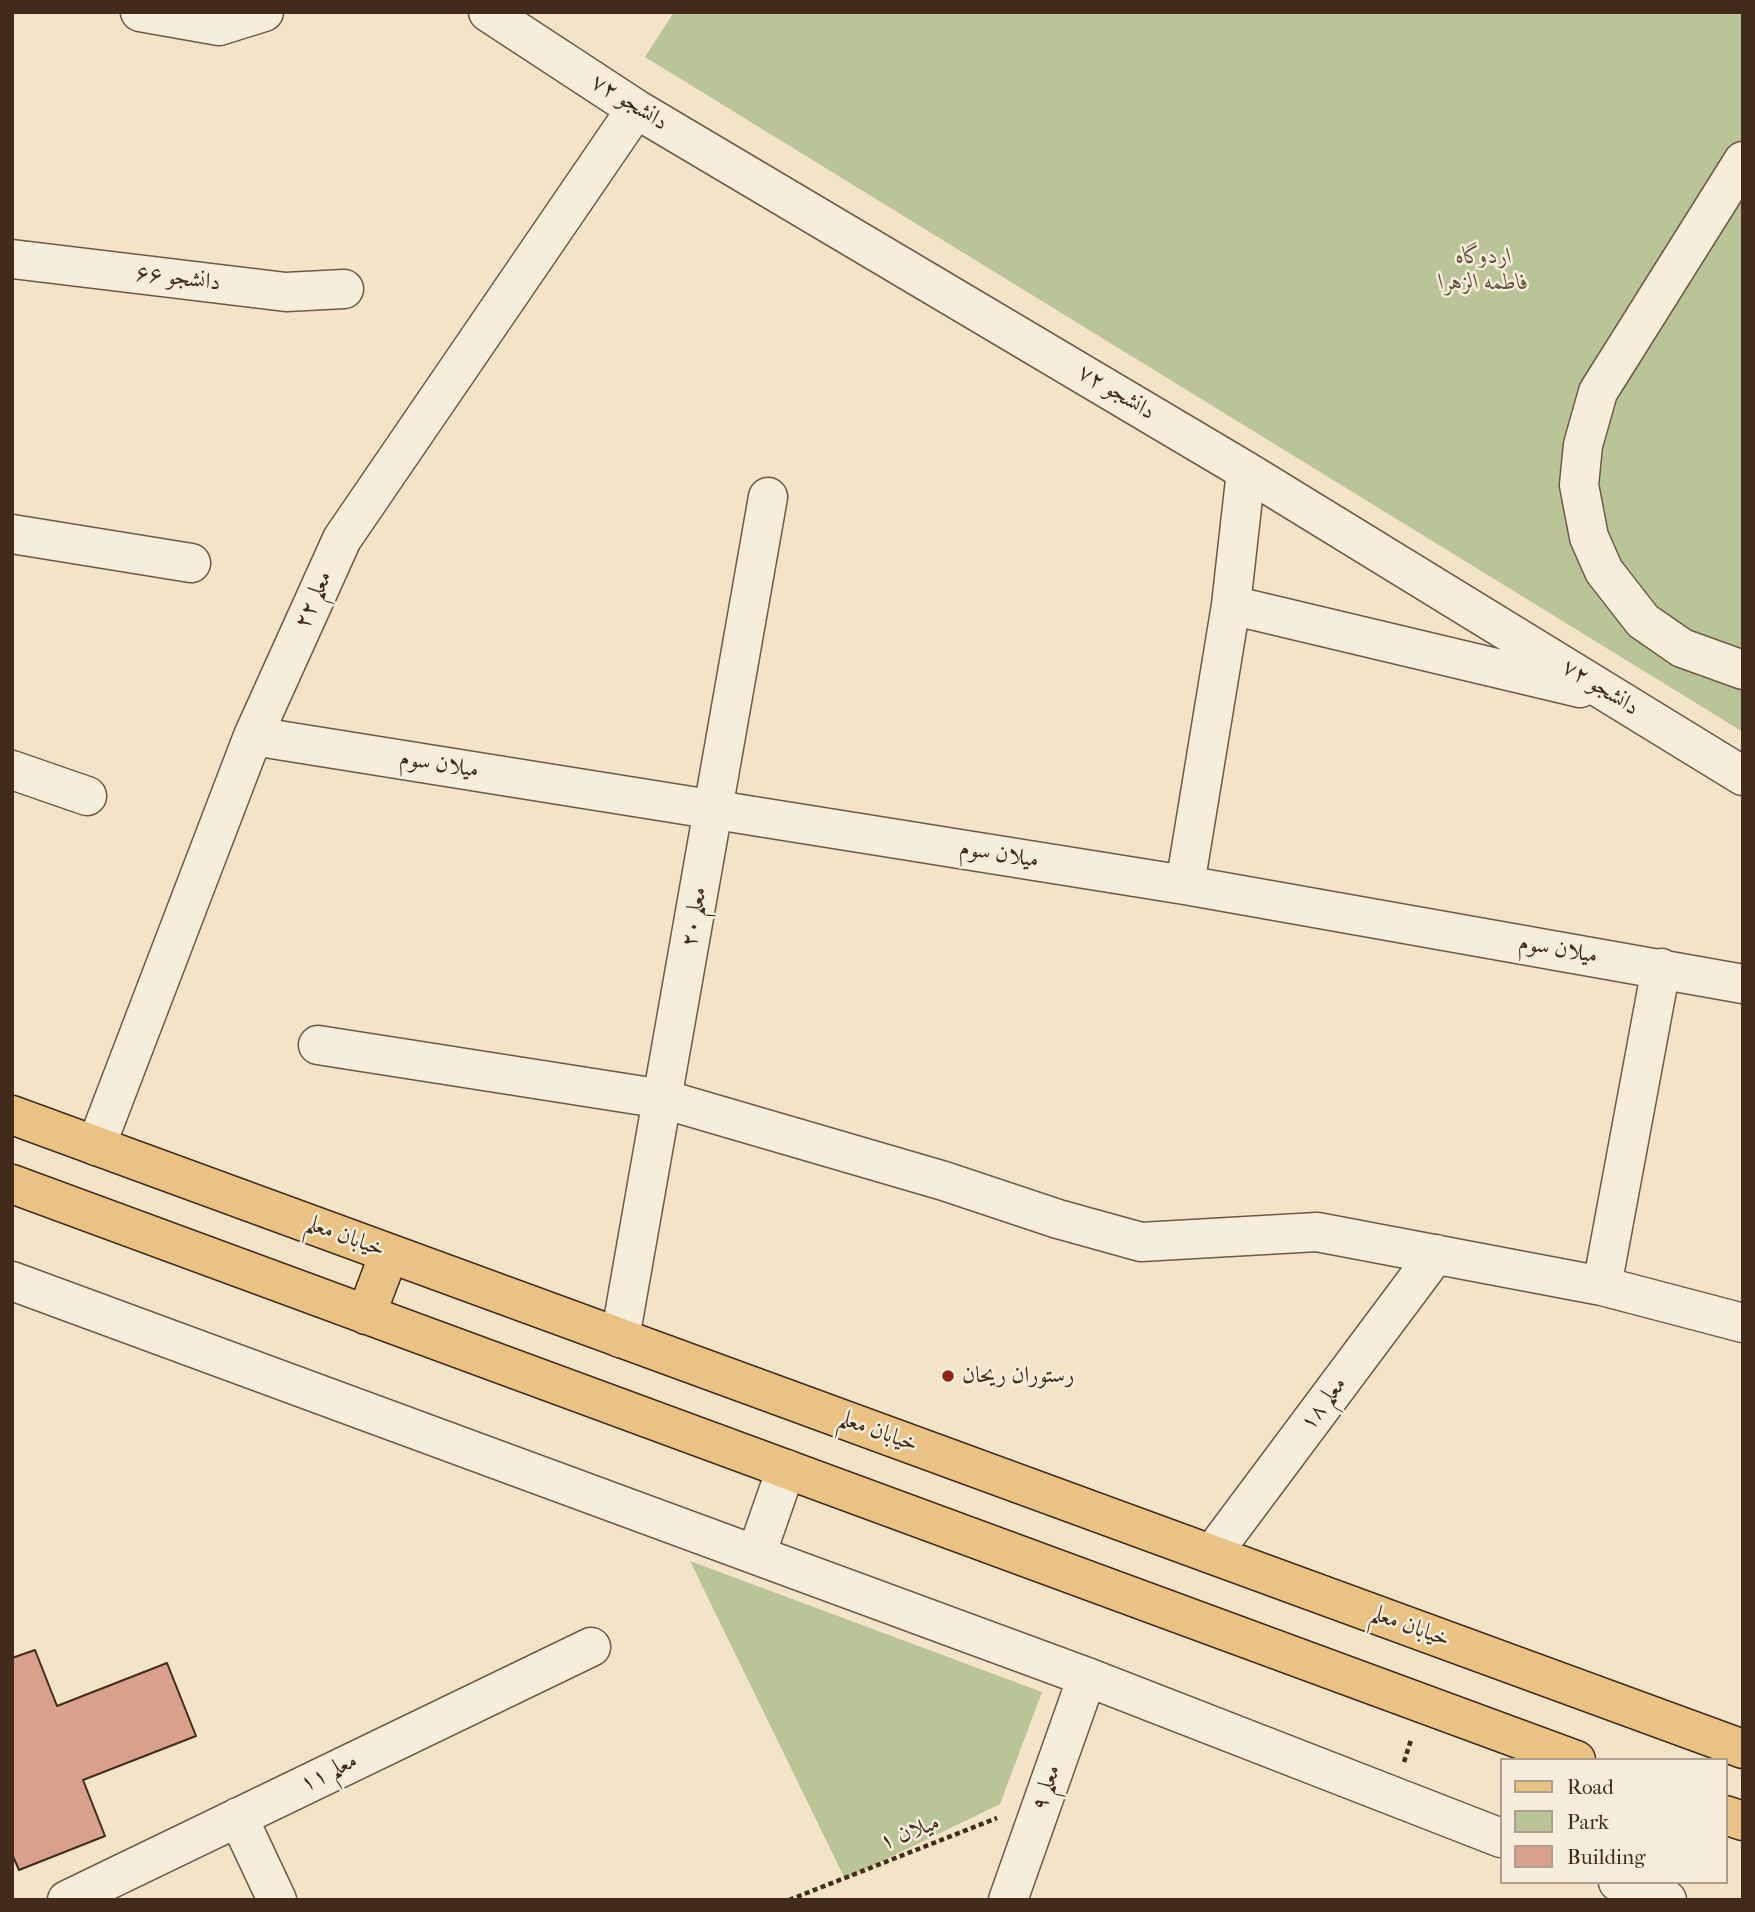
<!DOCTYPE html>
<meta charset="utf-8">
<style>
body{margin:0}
#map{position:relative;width:1755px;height:1912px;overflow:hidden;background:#f3e4c8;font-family:"IM FELL French Canon",serif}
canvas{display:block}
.frame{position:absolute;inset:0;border:14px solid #432b1b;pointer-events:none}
.legend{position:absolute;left:1500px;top:1758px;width:228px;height:126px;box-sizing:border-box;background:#f7eddb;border:2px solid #af9f8e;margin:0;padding:9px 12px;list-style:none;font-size:21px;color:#432b1b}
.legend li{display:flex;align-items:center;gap:14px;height:35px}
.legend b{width:35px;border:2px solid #af9f8e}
</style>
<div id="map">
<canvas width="1755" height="1912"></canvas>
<div class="frame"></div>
<ul class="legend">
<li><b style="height:9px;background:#eac284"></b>Road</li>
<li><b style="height:19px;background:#b9c497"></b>Park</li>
<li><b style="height:19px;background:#d9a18b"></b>Building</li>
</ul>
</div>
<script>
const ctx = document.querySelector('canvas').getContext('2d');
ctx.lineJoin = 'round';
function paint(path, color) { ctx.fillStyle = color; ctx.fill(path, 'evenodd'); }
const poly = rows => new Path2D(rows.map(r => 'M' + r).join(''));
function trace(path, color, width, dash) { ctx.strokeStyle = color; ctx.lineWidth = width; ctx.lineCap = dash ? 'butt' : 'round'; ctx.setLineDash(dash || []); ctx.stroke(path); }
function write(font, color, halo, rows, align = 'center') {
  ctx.font = font + ' "IM FELL French Canon",Amiri,serif'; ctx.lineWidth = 5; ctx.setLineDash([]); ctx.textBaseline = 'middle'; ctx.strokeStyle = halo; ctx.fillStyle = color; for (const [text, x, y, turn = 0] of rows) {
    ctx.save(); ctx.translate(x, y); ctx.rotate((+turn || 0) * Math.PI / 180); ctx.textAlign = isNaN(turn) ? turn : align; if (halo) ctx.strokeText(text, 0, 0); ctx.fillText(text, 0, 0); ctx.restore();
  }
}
const green = poly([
 [674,12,1743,12,1743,732,645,57],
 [690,1561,1042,1692,1000,1804,845,1879]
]);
const building = poly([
 [35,1650,57,1706,167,1663,196,1736,83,1780,105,1836,19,1870,12,1854,12,1658,35,1650]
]);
const path = poly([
 [1404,1762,1411,1740],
 [789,1900,997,1818]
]);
const minor = poly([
 [140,12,219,26,264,12],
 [488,12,636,109,1246,471,1743,776],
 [1743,161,1598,392,1583,445,1579,485,1589,537,1604,571,1643,621,1682,648,1743,670],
 [12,259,286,292,344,289],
 [12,534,191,563],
 [1231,605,1580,688],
 [253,736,1185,885,1743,984],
 [12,770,87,796],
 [1185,885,1231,605,1246,471],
 [318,1045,663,1099,944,1181,1058,1219,1141,1242,1317,1232,1602,1286,1743,1323],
 [96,1146,253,736,342,539,636,109],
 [12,1281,1087,1677,1501,1838],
 [1602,1286,1661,968],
 [620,1338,768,497],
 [1212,1554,1436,1254],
 [756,1555,786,1469],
 [238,1817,277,1900],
 [1618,1882,1667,1900],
 [67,1900,591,1647],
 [1008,1900,1087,1677]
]);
const major = poly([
 [12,1115,1743,1749],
 [12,1184,1576,1760],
 [366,1315,389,1254],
 [1725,1815,1743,1821]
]);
const markers = [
 [948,1376,7,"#8f2418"]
];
const streetNames = [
 ["دانشجو ۷۲",629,103,32],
 ["دانشجو ۶۶",178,279,7],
 ["دانشجو ۷۲",1116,393,31],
 ["معلم ۲۲",314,600,-66],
 ["دانشجو ۷۲",1600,688,32],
 ["میلان سوم",439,765,9],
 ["میلان سوم",999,855,9],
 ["معلم ۲۰",695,917,-80],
 ["میلان سوم",1558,950,10],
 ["خیابان معلم",345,1237,20],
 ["معلم ۱۸",1324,1404,-53],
 ["خیابان معلم",878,1432,20],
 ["خیابان معلم",1410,1627,20],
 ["معلم ۱۱",329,1773,-26],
 ["معلم ۹",1047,1788,-71],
 ["میلان ۱",910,1833,-21]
];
const parkNames = [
 ["اردوگاه",1484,257],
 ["فاطمه الزهرا",1484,283]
];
const poiNames = [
 ["رستوران ریحان",962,1376]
];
paint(green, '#b9c497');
paint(building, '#d9a18b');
trace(building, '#432b1b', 2);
trace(minor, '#6f5946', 41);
trace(major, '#432b1b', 41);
trace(path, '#432b1b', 4.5, [5, 3.5]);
trace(minor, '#f7eddb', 38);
trace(major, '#eac284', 38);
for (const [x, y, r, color] of markers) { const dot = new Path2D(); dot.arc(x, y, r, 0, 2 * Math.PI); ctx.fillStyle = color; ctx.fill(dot); trace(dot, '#f7eddb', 2.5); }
write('23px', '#432b1b', '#f7eddb', streetNames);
write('italic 23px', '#60513a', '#f7eddb', parkNames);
write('23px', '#432b1b', '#f7eddb', poiNames, 'left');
</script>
